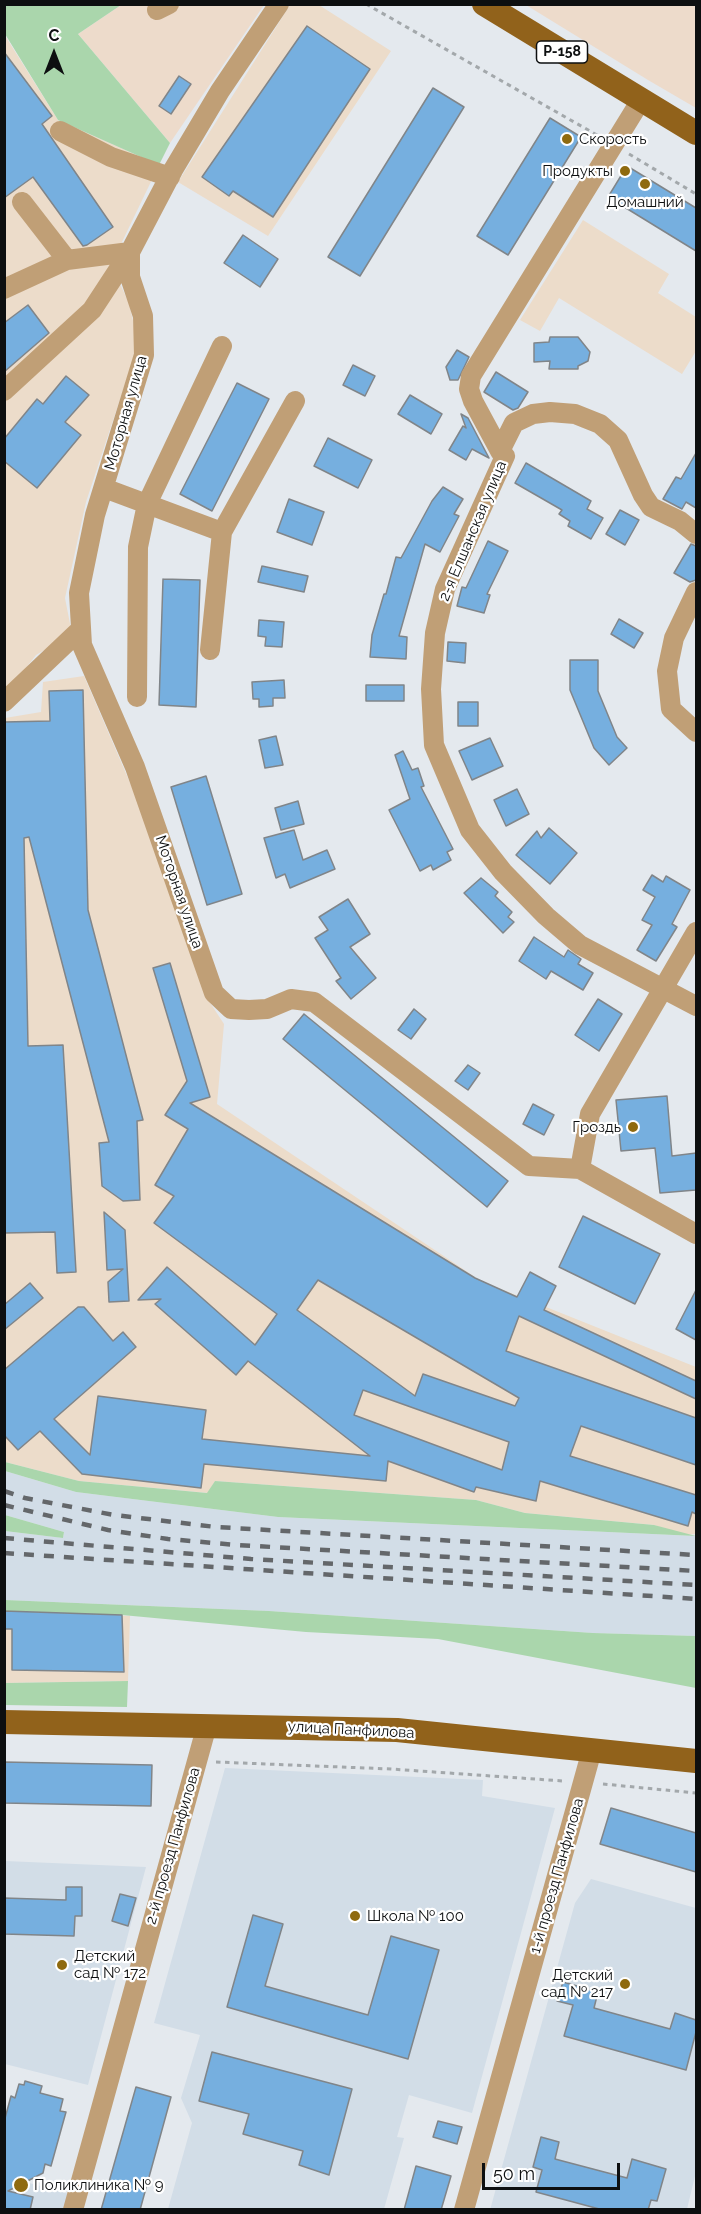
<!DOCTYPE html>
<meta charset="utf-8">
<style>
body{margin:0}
#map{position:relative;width:701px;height:2214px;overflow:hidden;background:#e4e9ee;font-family:Raleway,sans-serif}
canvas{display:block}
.frame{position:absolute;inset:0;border:6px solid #0d0f10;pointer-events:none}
.north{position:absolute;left:24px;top:24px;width:60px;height:60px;-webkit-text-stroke:4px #fff;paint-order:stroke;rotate:0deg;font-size:16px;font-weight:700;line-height:24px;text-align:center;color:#0d0f10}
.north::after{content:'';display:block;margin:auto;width:21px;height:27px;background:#0d0f10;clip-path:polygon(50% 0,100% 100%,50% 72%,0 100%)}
.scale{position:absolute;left:482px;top:2163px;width:138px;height:27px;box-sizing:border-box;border:3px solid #0d0f10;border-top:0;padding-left:8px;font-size:18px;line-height:21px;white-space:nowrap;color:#0d0f10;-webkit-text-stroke:4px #fff;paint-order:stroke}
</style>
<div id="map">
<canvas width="701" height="2214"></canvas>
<div class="frame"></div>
<div class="north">С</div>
<div class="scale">50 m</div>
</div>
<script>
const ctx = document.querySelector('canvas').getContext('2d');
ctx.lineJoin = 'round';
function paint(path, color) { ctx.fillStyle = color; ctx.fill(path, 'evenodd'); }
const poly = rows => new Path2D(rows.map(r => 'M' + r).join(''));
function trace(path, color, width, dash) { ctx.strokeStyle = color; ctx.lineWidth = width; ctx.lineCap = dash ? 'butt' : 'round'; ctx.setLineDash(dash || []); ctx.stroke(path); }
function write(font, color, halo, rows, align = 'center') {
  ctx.font = font + ' Raleway,sans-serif'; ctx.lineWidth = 4.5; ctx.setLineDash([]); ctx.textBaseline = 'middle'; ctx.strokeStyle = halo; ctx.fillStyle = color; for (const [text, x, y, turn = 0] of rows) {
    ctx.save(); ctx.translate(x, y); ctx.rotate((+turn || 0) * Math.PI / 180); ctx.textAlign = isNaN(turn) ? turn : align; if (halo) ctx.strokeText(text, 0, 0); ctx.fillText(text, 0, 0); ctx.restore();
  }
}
const commercial = poly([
 [121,5,264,5,170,143,78,34],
 [526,5,696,5,696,108,648,80]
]);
const industrial = poly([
 [290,5,319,5,391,51,268,236,178,182],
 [4,34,58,120,159,165,121,244,120,284,129,303,135,330,134,357,86,502,65,598,72,634,36,655,5,695],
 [583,220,669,274,658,293,696,317,696,351,682,374,559,298,540,331,520,320],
 [84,676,140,806,205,995,224,1024,217,1104,481,1281,696,1367,696,1534,684,1535,654,1525,525,1513,476,1500,215,1481,208,1493,79,1481,5,1462,5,718,41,712,43,682],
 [5,1611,130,1616,128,1681,5,1683]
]);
const built = poly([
 [5,1471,76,1492,278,1517,696,1536,696,1636,593,1633,269,1611,5,1600,5,1531,63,1538,64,1532,5,1515],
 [225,1768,483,1780,482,1796,555,1808,472,2113,409,2095,397,2137,404,2138,384,2209,168,2209,192,2123,181,2098,200,2035,154,2023],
 [5,1861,146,1867,88,2085,5,2064],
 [591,1879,696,1908,696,2172,687,2209,490,2210,575,1903],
 [4,2176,69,2194,65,2209,5,2209]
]);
const green = poly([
 [5,5,121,5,78,34,170,143,159,165,58,120,5,34],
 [5,1462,79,1481,207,1493,215,1481,476,1500,525,1513,654,1525,696,1536,278,1517,76,1492,5,1471],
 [5,1515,64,1532,63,1538,5,1531],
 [5,1600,269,1611,593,1633,696,1636,696,1688,438,1639,306,1632,122,1615,5,1611],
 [128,1681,127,1707,5,1705,5,1683]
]);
const building = poly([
 [307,26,370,69,273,217,233,191,229,196,202,177,307,26],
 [4,52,52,116,42,124,113,227,87,245,83,246,33,177,4,198,4,52],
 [179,76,191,84,171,114,159,106,179,76],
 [433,88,464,107,360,276,328,257,433,88],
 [550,118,581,137,508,255,477,236,550,118],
 [627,166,696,208,696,251,608,197,627,166],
 [243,235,278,259,260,287,224,263,243,235],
 [28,305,49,333,4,372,4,323,28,305],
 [550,337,578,337,590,352,588,361,578,366,578,369,549,369,550,361,534,362,534,343,549,342,550,337],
 [457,350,469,357,458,380,450,380,446,367,457,350],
 [353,365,375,376,365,396,343,385,353,365],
 [496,372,528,392,518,408,513,410,484,392,496,372],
 [66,376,89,395,65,422,81,435,37,488,4,461,4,439,37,399,43,404,66,376],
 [237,383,269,399,212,511,180,494,237,383],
 [410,395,442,414,431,434,398,414,410,395],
 [461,414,468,418,489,458,472,449,466,460,449,450,463,426,466,428,461,414],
 [328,438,372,460,358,488,314,466,328,438],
 [696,453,696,508,686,502,682,509,663,499,676,477,681,479,696,453],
 [526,463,591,501,587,509,603,518,591,539,568,526,570,521,559,514,562,510,515,483,526,463],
 [443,487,463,499,454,514,459,516,440,552,425,544,399,636,407,637,406,659,370,657,372,635,384,594,386,594,396,557,401,558,432,501,443,487],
 [289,499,324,512,312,545,277,532,289,499],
 [620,510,639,520,625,545,606,534,620,510],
 [488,541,508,551,487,594,490,595,484,613,457,606,462,587,466,588,488,541],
 [691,544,696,546,696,580,690,582,674,573,691,544],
 [262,566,308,576,304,592,258,582,262,566],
 [163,579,200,580,196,707,159,705,163,579],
 [619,619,643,633,634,648,611,634,619,619],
 [259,620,284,622,282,647,265,646,266,637,258,636,259,620],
 [448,642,466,643,465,663,447,661,448,642],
 [570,660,598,660,598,691,617,737,627,748,609,765,594,748,570,690,570,660],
 [284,680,285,698,273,698,273,706,259,707,259,699,253,699,252,682,284,680],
 [366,685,404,685,404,701,366,701,366,685],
 [83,690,88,910,143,1120,137,1121,140,1200,123,1201,102,1186,99,1143,109,1142,29,837,24,838,28,1046,63,1045,76,1272,57,1273,55,1232,4,1233,4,722,50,721,49,691,83,690],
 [458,702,478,702,478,726,458,726,458,702],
 [276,736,283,765,265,768,259,740,276,736],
 [490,738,503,766,472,780,459,751,490,738],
 [403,751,412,770,418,768,424,786,421,787,453,849,447,852,451,860,433,870,431,865,420,871,389,810,410,799,395,755,403,751],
 [206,776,242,894,207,905,171,787,206,776],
 [517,789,529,814,506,826,494,800,517,789],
 [298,801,304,824,281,830,275,808,298,801],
 [549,828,577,853,550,884,516,855,537,831,541,838,549,828],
 [294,830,303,860,327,850,335,869,290,888,285,874,276,878,264,838,294,830],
 [652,875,663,882,666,876,690,890,672,924,677,927,656,961,637,950,652,925,642,920,655,897,643,890,652,875],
 [481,878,498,892,495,896,512,912,508,917,514,922,503,933,464,893,481,878],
 [348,899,370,934,350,947,376,978,351,999,336,981,341,978,315,938,328,930,319,917,348,899],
 [534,937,564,957,568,950,581,959,578,964,593,973,583,990,551,971,546,979,519,961,534,937],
 [170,963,210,1097,190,1103,475,1278,517,1297,530,1272,556,1286,544,1310,696,1381,696,1399,519,1316,506,1351,696,1418,696,1465,581,1426,570,1456,696,1495,696,1514,692,1512,688,1526,540,1481,536,1501,476,1487,474,1492,388,1461,386,1481,204,1464,201,1488,82,1474,40,1431,18,1450,4,1435,4,1370,78,1307,84,1307,113,1341,123,1332,136,1347,54,1419,90,1455,98,1396,206,1410,202,1439,370,1456,248,1361,236,1375,155,1304,161,1299,138,1300,167,1267,255,1345,277,1314,154,1223,174,1196,155,1185,188,1129,165,1115,187,1081,153,968,170,963],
 [318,1280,519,1398,515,1406,423,1374,415,1396,297,1310,318,1280],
 [363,1390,509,1442,502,1470,354,1415,363,1390],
 [598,999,622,1014,599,1051,575,1035,598,999],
 [414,1009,426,1019,411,1039,398,1030,414,1009],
 [304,1014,508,1181,487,1207,283,1039,304,1014],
 [468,1065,480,1073,468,1090,455,1081,468,1065],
 [667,1096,672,1156,696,1153,696,1190,660,1193,655,1148,621,1151,616,1100,667,1096],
 [533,1104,554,1115,544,1135,523,1124,533,1104],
 [104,1212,125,1230,129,1301,109,1302,108,1282,123,1269,107,1270,104,1212],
 [583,1216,660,1254,635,1304,559,1267,583,1216],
 [30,1283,43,1298,4,1330,4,1305,30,1283],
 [696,1290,696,1340,676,1329,696,1290],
 [4,1611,122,1615,124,1672,12,1670,12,1629,4,1629,4,1611],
 [4,1762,152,1765,151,1806,4,1803,4,1762],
 [611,1808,696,1833,696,1872,600,1844,611,1808],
 [66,1887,82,1887,82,1916,75,1916,74,1936,4,1934,4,1898,66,1900,66,1887],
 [120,1894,136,1898,128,1926,112,1921,120,1894],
 [253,1915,283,1924,265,1986,368,2015,391,1936,439,1950,408,2059,227,2007,253,1915],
 [563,1982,598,1992,594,2008,670,2029,675,2013,696,2020,696,2032,686,2070,564,2036,573,2005,557,2001,563,1982],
 [212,2052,352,2089,329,2175,299,2165,303,2151,243,2134,249,2114,199,2101,212,2052],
 [25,2081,42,2086,40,2093,63,2099,60,2111,66,2112,51,2166,45,2164,43,2173,8,2191,33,2197,30,2210,4,2210,4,2122,11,2096,15,2098,19,2084,24,2085,25,2081],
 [136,2087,171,2097,140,2210,101,2210,136,2087],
 [438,2121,462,2127,457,2144,433,2137,438,2121],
 [541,2137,559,2142,555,2159,627,2178,632,2159,666,2169,657,2201,651,2200,648,2210,603,2210,536,2192,542,2170,533,2167,541,2137],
 [416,2166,451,2176,441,2210,404,2210,416,2166]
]);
const path = poly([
 [366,4,597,135],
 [629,154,696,194],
 [216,1762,391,1769,563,1781],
 [603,1784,696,1793]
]);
const minor = poly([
 [157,10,169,4],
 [641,100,471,376,469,389,473,401,500,451,505,456,445,589,435,633,431,689,434,745,470,830,503,872,546,916,580,945,696,1006],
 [60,131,111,157,170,177],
 [22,202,67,260],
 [4,289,67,260,130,252,130,277,143,316,144,355,95,515,79,593,82,645,135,767,214,993,231,1009,249,1010,267,1009,291,999,314,1002,529,1166,580,1169,696,1234],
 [4,391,92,310,130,252,173,170,220,91,279,4],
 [500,451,514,423,533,414,550,412,575,414,600,424,618,440,643,495,651,507,680,521,696,534],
 [104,488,222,532,295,401],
 [696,592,674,638,667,671,671,709,696,732],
 [210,650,222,532],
 [137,697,138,547,147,504,222,346],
 [4,702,81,629],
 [580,1169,590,1114,696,932],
 [73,2210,207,1725],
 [464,2210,592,1750]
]);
const major = poly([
 [484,4,696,133],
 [4,1722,397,1730,696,1761]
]);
const rail = poly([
 [4,1491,25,1498,114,1515,216,1527,696,1555],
 [4,1505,108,1530,168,1539,237,1545,696,1571],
 [4,1538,251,1559,696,1585],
 [4,1553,696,1599]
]);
const markers = [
 [567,139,6,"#8f6a0f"],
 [625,171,6,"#8f6a0f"],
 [645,184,6,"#8f6a0f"],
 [633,1127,6,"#8f6a0f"],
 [355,1916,6,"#8f6a0f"],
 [62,1965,6,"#8f6a0f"],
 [625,1984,6,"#8f6a0f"],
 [21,2185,8,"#8f6a0f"]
];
const shields = [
 [562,52,51]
];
const shieldNames = [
 ["Р-158",562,52]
];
const poiNames = [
 ["Скорость",579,139],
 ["Продукты",613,171,"right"],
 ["Домашний",645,202,"center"],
 ["Гроздь",621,1127,"right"],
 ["Школа № 100",367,1916],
 ["Детский",74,1956],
 ["сад № 172",74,1973],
 ["Детский",613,1975,"right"],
 ["сад № 217",613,1992,"right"],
 ["Поликлиника № 9",34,2185]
];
const streetNames = [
 ["Моторная улица",126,413,-74],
 ["2-я Елшанская улица",473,531,-67],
 ["Моторная улица",179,892,71],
 ["улица Панфилова",351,1730,3],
 ["2-й проезд Панфилова",173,1846,-74],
 ["1-й проезд Панфилова",557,1876,-74]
];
paint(commercial, '#eddbcb');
paint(industrial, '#ecdcca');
paint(built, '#d2dde7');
paint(green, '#aad6ac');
paint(building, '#76afdf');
trace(building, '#808589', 1.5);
trace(path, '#a3a8ab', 3, [4.5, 4.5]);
trace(minor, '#c09f76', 20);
trace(major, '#91621b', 24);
trace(rail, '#64676a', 4.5, [10, 10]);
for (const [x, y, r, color] of markers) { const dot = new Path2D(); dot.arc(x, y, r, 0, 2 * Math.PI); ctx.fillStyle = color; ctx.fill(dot); trace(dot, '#fff', 2); }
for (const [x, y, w] of shields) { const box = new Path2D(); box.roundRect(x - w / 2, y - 11, w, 22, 4.5); ctx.fillStyle = '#fff'; ctx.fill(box); trace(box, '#0d0f10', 1.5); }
write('bold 14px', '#0d0f10', null, shieldNames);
write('15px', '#0d0f10', '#fff', poiNames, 'left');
write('15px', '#0d0f10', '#fff', streetNames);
</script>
